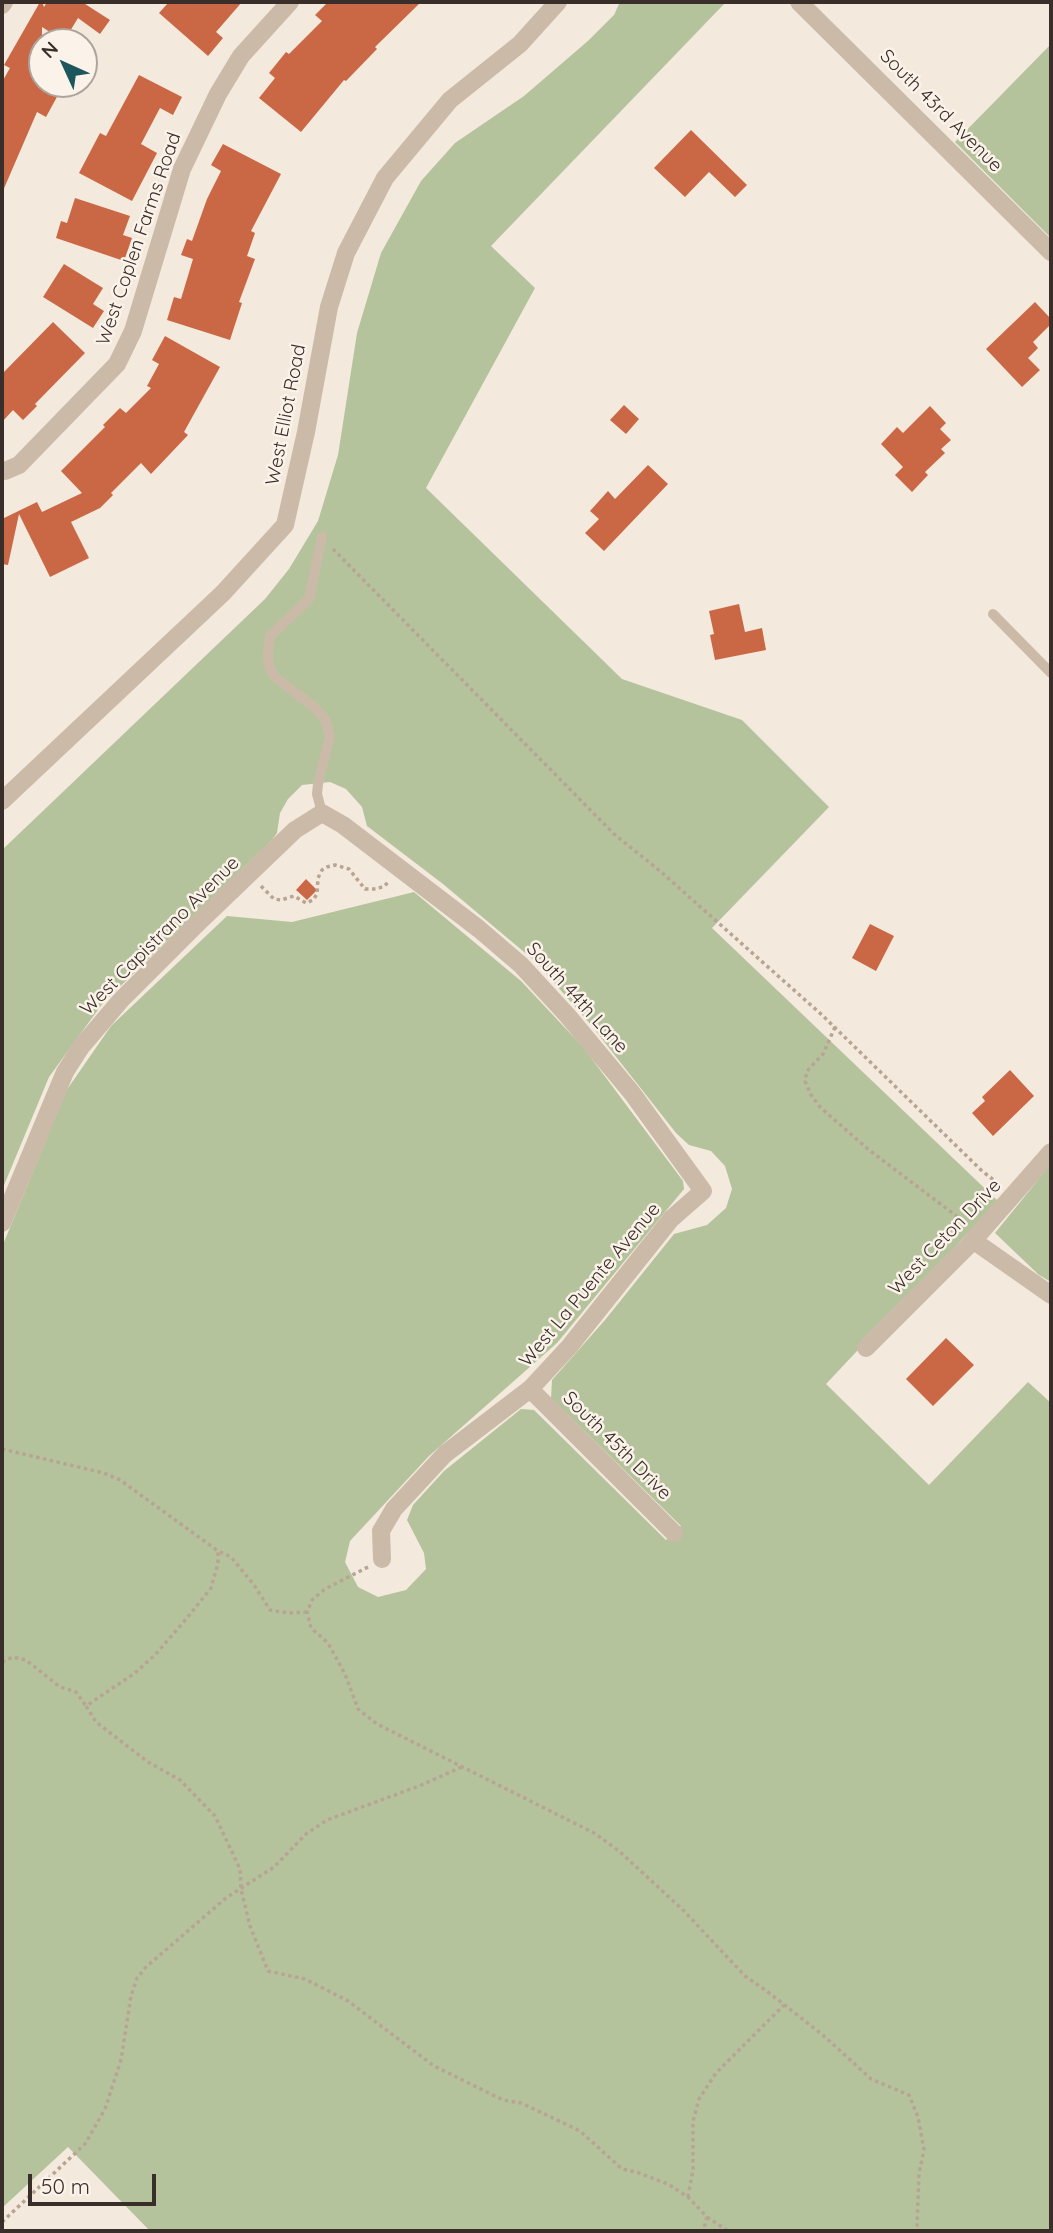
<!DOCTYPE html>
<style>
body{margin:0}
#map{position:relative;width:1053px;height:2233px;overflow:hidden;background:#f3e9dd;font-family:Quicksand,sans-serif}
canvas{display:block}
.frame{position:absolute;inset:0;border:4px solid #392e29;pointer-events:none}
.north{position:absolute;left:28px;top:28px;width:70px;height:70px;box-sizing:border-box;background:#fbf3ea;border:2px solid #ada49d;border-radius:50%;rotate:315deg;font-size:19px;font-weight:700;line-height:28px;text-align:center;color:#392e29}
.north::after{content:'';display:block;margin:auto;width:24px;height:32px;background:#1d565c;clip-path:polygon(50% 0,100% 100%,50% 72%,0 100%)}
.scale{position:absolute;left:28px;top:2174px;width:128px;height:32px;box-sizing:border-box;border:4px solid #392e29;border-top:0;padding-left:9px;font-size:21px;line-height:24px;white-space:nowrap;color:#392e29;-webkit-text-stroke:5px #fbf3ea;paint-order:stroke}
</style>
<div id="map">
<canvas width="1053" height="2233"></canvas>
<div class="frame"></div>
<div class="north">N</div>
<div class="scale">50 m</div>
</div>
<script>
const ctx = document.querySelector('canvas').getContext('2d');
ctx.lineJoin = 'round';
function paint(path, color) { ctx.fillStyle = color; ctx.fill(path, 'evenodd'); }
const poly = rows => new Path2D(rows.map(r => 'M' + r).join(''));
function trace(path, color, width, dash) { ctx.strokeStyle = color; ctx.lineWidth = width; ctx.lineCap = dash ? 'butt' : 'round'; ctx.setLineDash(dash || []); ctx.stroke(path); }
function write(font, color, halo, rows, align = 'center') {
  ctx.font = font + ' Quicksand,sans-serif'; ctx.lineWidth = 5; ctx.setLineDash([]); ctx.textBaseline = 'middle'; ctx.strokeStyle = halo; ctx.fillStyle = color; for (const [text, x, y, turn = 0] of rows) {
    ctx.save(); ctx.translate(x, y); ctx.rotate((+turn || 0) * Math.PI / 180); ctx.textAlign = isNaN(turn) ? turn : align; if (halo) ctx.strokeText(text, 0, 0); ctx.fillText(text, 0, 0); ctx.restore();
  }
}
const green = poly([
 [620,2,726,2,491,246,535,288,426,488,622,679,742,720,829,807,712,928,998,1201,826,1384,929,1485,1028,1382,1051,1403,1051,2231,150,2231,68,2147,2,2208,2,1247,66,1091,111,1026,227,916,292,922,414,892,521,981,583,1047,683,1181,684,1189,557,1343,429,1456,350,1541,345,1562,358,1587,378,1597,406,1590,426,1569,424,1553,407,1520,413,1505,444,1471,521,1409,534,1410,666,1540,681,1526,551,1398,552,1380,605,1320,674,1234,707,1225,726,1208,732,1189,725,1166,711,1151,689,1145,676,1133,591,1025,536,962,443,884,367,826,362,807,346,789,330,782,302,785,288,799,280,813,277,833,272,840,103,1003,49,1077,2,1190,2,850,265,599,289,569,318,521,338,455,357,333,381,253,421,181,455,143,524,96,589,40,614,15],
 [1051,44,1051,238,955,142],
 [1051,1164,1051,1282,1039,1275,995,1233]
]);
const building = poly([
 [40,2,42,2,44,7,47,2,82,2,110,20,100,34,78,18,64,41,42,27,42,84,64,84,46,117,37,112,2,193,2,82,10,68,4,65],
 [169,2,242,2,216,32,223,38,208,56,159,13],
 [328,2,421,2,375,47,377,49,346,81,344,80,301,132,259,98,275,78,269,73,286,52,289,54,322,21,315,15],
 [139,75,182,97,173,115,160,108,141,144,157,153,132,201,79,173,100,133,106,136],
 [691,130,747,185,735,197,709,172,685,197,654,168],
 [223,144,281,174,251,231,255,233,247,256,255,259,239,302,242,303,230,340,167,320,174,297,181,299,193,259,181,255,187,239,192,241,207,199,221,171,211,165],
 [75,198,130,216,123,235,132,238,124,261,56,238,61,221,67,223],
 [64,264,103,288,93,304,104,311,93,328,43,297],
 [1035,302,1051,319,1051,324,1033,342,1038,348,1028,358,1040,370,1022,387,986,349],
 [53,322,85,353,35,404,37,406,23,420,13,410,2,422,2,374],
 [165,336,220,367,184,432,188,435,151,474,141,463,111,493,113,495,100,508,71,522,89,558,50,577,19,514,8,565,2,564,2,519,37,502,42,512,82,493,61,471,105,427,103,425,120,408,126,413,151,388,147,386,159,364,152,360],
 [624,405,639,419,626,434,610,420],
 [930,406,946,423,940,429,951,440,941,449,945,453,925,472,928,475,912,492,895,475,903,467,881,444,897,427,903,433],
 [648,465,668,484,604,551,585,533,599,519,590,511,608,491,615,499],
 [739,604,745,632,762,628,766,650,715,660,710,635,714,634,709,611],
 [306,879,317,890,307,900,296,890],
 [870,924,894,936,876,971,852,958],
 [1010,1070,1034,1096,993,1136,972,1113,985,1101,982,1097],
 [946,1338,974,1365,933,1406,906,1379]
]);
const path = poly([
 [333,549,614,834,660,871,822,1015,981,1170,1001,1186],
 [261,886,274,899,281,900,294,896,306,903,313,900,317,894,318,878,322,870,327,867,335,865,349,869,365,889,376,889,385,886,389,880],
 [835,1027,823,1054,807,1071,805,1081,811,1095,821,1108,869,1150,967,1224],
 [2,1449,104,1473,120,1480,218,1551],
 [368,1567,325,1589,312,1600,307,1612,311,1628,328,1643,345,1674,358,1709,377,1724,594,1833,619,1851,683,1910,745,1976,768,1992,824,2036,871,2079,909,2095,918,2117,924,2150,919,2173,917,2226,914,2231],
 [307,1612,289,1613,270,1610,254,1585,231,1557,218,1551,218,1563,211,1588,187,1618,155,1655,135,1673,86,1706,96,1722,148,1762,180,1780,215,1816,240,1869,241,1889,250,1926,268,1971,305,1979,348,2001,434,2066,503,2100,521,2103,580,2131,622,2169,636,2172,668,2184,688,2197,707,2217,703,2231],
 [2,1662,13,1657,26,1660,60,1687,76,1692,86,1706],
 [688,2197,693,2170,693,2121,699,2099,716,2073,784,2005],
 [707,2217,728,2231],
 [2,2222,85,2144,105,2109,121,2060,131,1996,137,1978,146,1967,226,1898,274,1867,306,1834,327,1820,419,1786,464,1766]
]);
const lane = poly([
 [993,614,1051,673],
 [322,813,317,794,318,784,330,736,325,719,314,707,275,677,269,667,268,655,270,636,309,599,322,537]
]);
const street = poly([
 [799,2,1051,252],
 [2,5,4,2],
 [2,470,5,471,19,465,117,364,133,331,182,169,218,94,241,56,290,2],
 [2,801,223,593,285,525,306,432,329,307,346,253,385,178,450,100,520,44,558,2],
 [2,1223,65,1072,81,1047,121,1000,197,924,295,830,322,813,343,825,479,929,521,965,567,1015,632,1093,703,1191,671,1219,569,1347,530,1389,445,1454,394,1509,381,1531,382,1559],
 [974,1241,1051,1295],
 [866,1348,970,1244,1051,1152],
 [530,1389,674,1533]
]);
const streetNames = [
 ["South 43rd Avenue",941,111,45],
 ["West Coplen Farms Road",139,239,-71],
 ["West Elliot Road",286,415,-79],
 ["West Capistrano Avenue",160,936,-45],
 ["South 44th Lane",577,998,48],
 ["West Ceton Drive",945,1237,-46],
 ["West La Puente Avenue",590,1285,-50],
 ["South 45th Drive",617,1446,45]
];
paint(green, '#b5c39d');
paint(building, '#ca6845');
trace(path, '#b8a493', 3.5, [3.5, 3.5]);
trace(lane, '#ccbaa9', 10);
trace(street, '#ccbaa9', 18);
write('19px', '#392e29', '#fbf3ea', streetNames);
</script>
